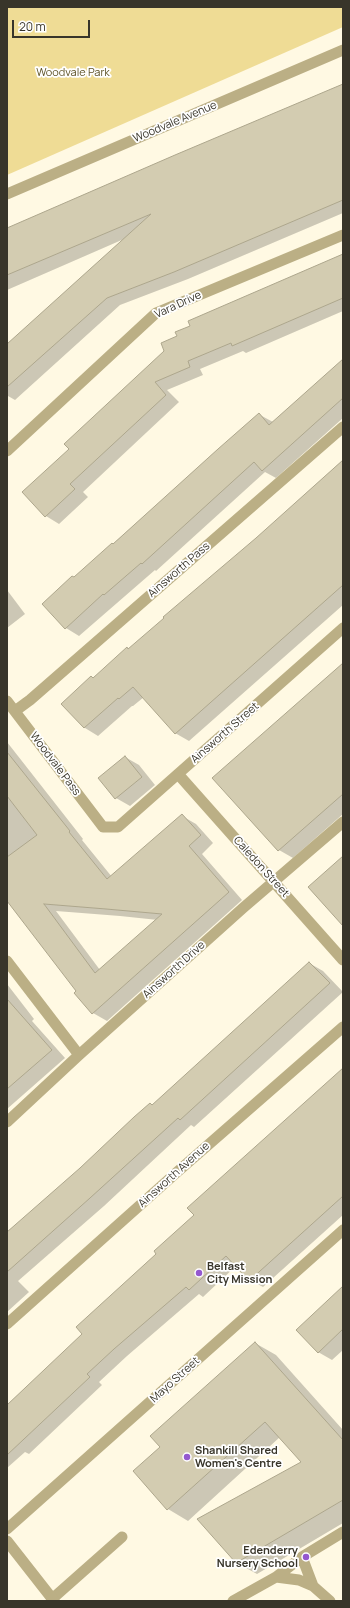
<!DOCTYPE html>
<style>
body{margin:0}
#map{position:relative;width:350px;height:1608px;overflow:hidden;background:#fff9e3;font-family:Manrope,sans-serif}
canvas{display:block}
.frame{position:absolute;inset:0;border:8px solid #38352a;pointer-events:none}
.scale{position:absolute;left:12px;top:20px;width:78px;height:18px;box-sizing:border-box;border:2px solid #38352a;border-top:0;padding-left:5px;font-size:12px;line-height:14px;white-space:nowrap;color:#38352a;-webkit-text-stroke:3px #fff;paint-order:stroke}
</style>
<div id="map">
<canvas width="350" height="1608"></canvas>
<div class="frame"></div>
<div class="scale">20 m</div>
</div>
<script>
const ctx = document.querySelector('canvas').getContext('2d');
ctx.lineJoin = 'round';
function paint(path, color) { ctx.fillStyle = color; ctx.fill(path, 'evenodd'); }
const poly = rows => new Path2D(rows.map(r => 'M' + r).join(''));
function trace(path, color, width, dash) { ctx.strokeStyle = color; ctx.lineWidth = width; ctx.lineCap = dash ? 'butt' : 'round'; ctx.setLineDash(dash || []); ctx.stroke(path); }
function write(font, color, halo, rows, align = 'center') {
  ctx.font = font + ' Manrope,sans-serif'; ctx.lineWidth = 3.5; ctx.setLineDash([]); ctx.textBaseline = 'middle'; ctx.strokeStyle = halo; ctx.fillStyle = color; for (const [text, x, y, turn = 0] of rows) {
    ctx.save(); ctx.translate(x, y); ctx.rotate((+turn || 0) * Math.PI / 180); ctx.textAlign = isNaN(turn) ? turn : align; if (halo) ctx.strokeText(text, 0, 0); ctx.fillText(text, 0, 0); ctx.restore();
  }
}
const green = poly([
 [7,7,343,7,343,27,7,175]
]);
const shadow = poly([
 [343,85,343,213,188,279,120,305,15,400,8,396,7,398,7,345,124,239,7,290,7,229],
 [343,255,343,311,246,353,243,351,200,369,203,375,167,390,179,402,83,492,88,497,59,524,46,516,70,449,165,351],
 [343,361,343,418,276,478,265,472,156,571,155,570,79,636,66,628,74,578,260,415,273,422],
 [343,460,343,605,189,741,175,733,144,697,133,706,132,706,98,736,85,728,63,704,129,650,274,523],
 [7,590,25,614,7,628],
 [343,664,343,814,293,858,279,850,213,778],
 [7,742,83,839,82,840,112,877,182,816,196,824,213,843,202,854,242,900,107,1021,93,1013,75,993,78,991,7,898],
 [56,911,120,916,158,920,100,970],
 [125,757,139,765,155,785,130,806,116,798],
 [309,963,323,971,343,992,194,1127,191,1125,104,1206,18,1281,29,1292,7,1312,7,1234,152,1106],
 [7,984,34,1019,32,1021,65,1058,7,1109],
 [343,1070,343,1215,263,1287,250,1280,236,1266,203,1297,199,1294,127,1356,99,1382,102,1385,29,1454,25,1452,7,1468,7,1405,84,1334,158,1254],
 [343,1294,343,1350,332,1360,318,1352],
 [255,1343,276,1355,343,1430,343,1523,257,1574,237,1563,198,1519,303,1462,280,1437,188,1521,168,1509,134,1471,161,1447]
]);
const building = poly([
 [343,84,343,200,174,272,107,298,7,387,7,344,151,214,7,275,7,228,175,155,343,84],
 [343,254,343,298,232,346,231,343,188,361,190,367,155,382,166,395,70,484,75,489,45,517,22,492,69,449,64,444,164,351,161,343,177,336,175,332,190,326,188,321,343,254],
 [343,359,343,398,262,471,254,462,142,564,141,563,104,595,103,594,65,629,42,604,72,576,74,577,112,543,113,544,218,449,259,413,269,425,343,359],
 [343,460,343,585,175,734,133,687,119,699,118,698,84,728,61,704,91,676,93,678,127,647,128,649,164,618,163,617,256,538,343,460],
 [343,663,343,794,278,851,212,778,343,663],
 [7,752,70,831,69,832,107,879,182,814,201,835,189,846,229,892,92,1014,74,993,76,991,7,901,7,857,37,835,7,796,7,752],
 [44,904,106,909,162,914,95,973,44,904],
 [125,756,142,777,115,799,98,778,125,756],
 [343,856,343,926,308,887,343,856],
 [309,962,330,983,180,1120,178,1118,90,1198,7,1272,7,1232,80,1168,134,1117,150,1103,152,1105,309,962],
 [7,999,52,1050,7,1089,7,999],
 [343,1068,343,1196,249,1281,226,1256,189,1290,186,1287,114,1349,87,1374,90,1377,7,1455,7,1405,82,1334,76,1327,156,1254,154,1251,194,1215,187,1208,343,1068],
 [343,1286,343,1329,318,1353,296,1330,343,1286],
 [255,1342,343,1440,343,1500,236,1563,197,1519,301,1462,265,1422,167,1510,133,1471,160,1447,150,1436,255,1342]
]);
const service = poly([
 [302,1557,313,1586],
 [52,1599,122,1537],
 [233,1601,276,1577],
 [330,1601,313,1586,299,1580,276,1577,302,1557,343,1532]
]);
const minor = poly([
 [7,194,343,50],
 [7,451,156,313,343,235],
 [7,701,103,827,118,827,343,628],
 [15,711,30,700,343,427],
 [178,774,343,960],
 [7,961,79,1055],
 [7,1122,79,1055,243,908,343,822],
 [7,1324,176,1173,343,1027],
 [7,1529,343,1230],
 [7,1541,54,1601]
]);
const markers = [
 [199,1273,4,"#9458cf"],
 [187,1457,4,"#9458cf"],
 [306,1557,4,"#9458cf"]
];
const parkNames = [
 ["Woodvale Park",73,73]
];
const streetNames = [
 ["Woodvale Avenue",175,122,-23],
 ["Vara Drive",178,305,-25],
 ["Ainsworth Pass",179,570,-41],
 ["Ainsworth Street",225,733,-41],
 ["Woodvale Pass",55,764,53],
 ["Caledon Street",261,867,48],
 ["Ainsworth Drive",174,970,-42],
 ["Ainsworth Avenue",174,1175,-42],
 ["Mayo Street",175,1380,-42]
];
const poiNames = [
 ["Belfast",207,1267],
 ["City Mission",207,1280],
 ["Shankill Shared",195,1451],
 ["Women's Centre",195,1464],
 ["Edenderry",298,1551,"right"],
 ["Nursery School",298,1564,"right"]
];
paint(green, '#efdc95');
paint(shadow, '#0003');
paint(building, '#d3ccb1');
trace(building, '#ada68c', 1);
trace(service, '#bbaf85', 11);
trace(minor, '#bbaf85', 11);
for (const [x, y, r, color] of markers) { const dot = new Path2D(); dot.arc(x, y, r, 0, 2 * Math.PI); ctx.fillStyle = color; ctx.fill(dot); trace(dot, '#fff', 1.5); }
write('11px', '#5f5428', '#fff', parkNames);
write('11px', '#38352a', '#fff', streetNames);
write('bold 11px', '#38352a', '#fff', poiNames, 'left');
</script>
